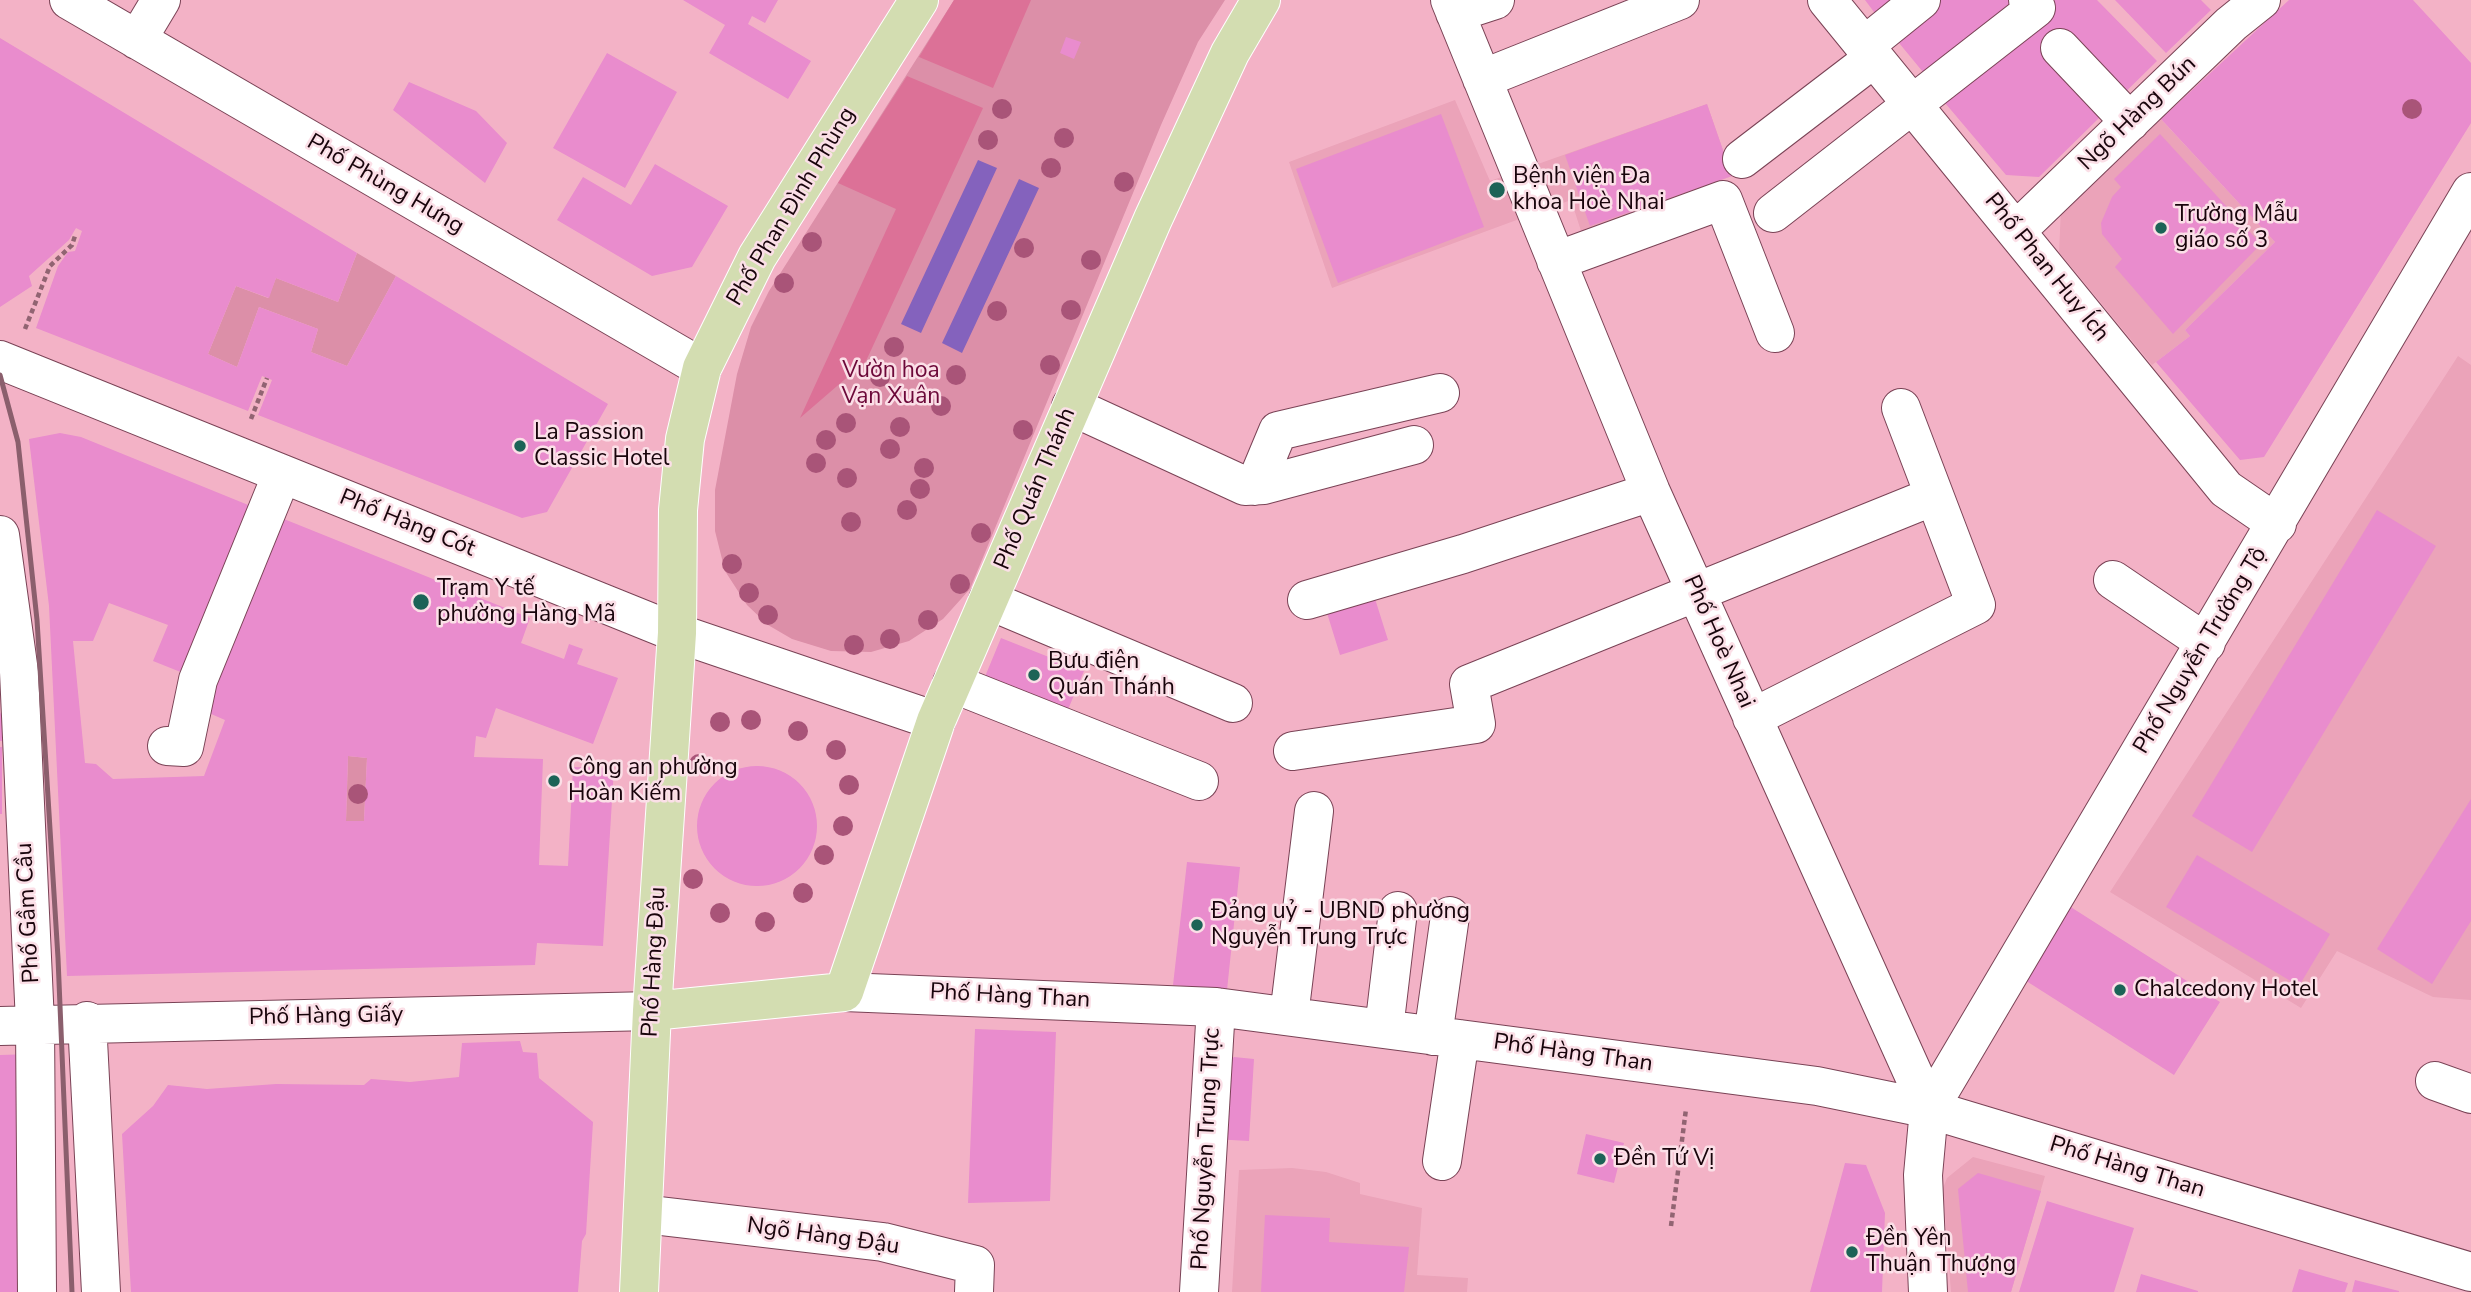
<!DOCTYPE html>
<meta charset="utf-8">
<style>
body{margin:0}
canvas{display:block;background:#f3b2c6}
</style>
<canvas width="2471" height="1292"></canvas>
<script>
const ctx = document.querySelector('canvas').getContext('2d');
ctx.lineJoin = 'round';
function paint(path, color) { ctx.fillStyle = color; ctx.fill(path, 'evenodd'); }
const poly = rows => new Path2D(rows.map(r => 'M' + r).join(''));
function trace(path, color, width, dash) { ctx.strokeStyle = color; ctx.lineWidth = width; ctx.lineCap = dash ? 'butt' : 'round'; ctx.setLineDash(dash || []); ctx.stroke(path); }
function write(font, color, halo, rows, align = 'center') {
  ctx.font = font + ' "Nunito Sans",sans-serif'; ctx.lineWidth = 5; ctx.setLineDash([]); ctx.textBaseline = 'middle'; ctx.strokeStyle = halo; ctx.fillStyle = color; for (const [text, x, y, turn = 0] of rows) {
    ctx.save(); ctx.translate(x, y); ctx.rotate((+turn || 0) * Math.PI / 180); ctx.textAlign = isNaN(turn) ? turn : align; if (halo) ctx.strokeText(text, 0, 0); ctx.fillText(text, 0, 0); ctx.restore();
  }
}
const built = poly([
 [1455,100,1490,181,1707,104,1732,176,1582,234,1571,200,1332,288,1289,162],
 [2157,115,2275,242,2185,330,2190,336,2152,365,2059,252,2061,209],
 [2458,356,2471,365,2471,1000,2433,997,2337,951,2301,1008,2110,892],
 [1973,1157,2045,1176,2011,1292,1951,1292,1943,1188,1947,1178],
 [1292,1168,1326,1172,1360,1183,1360,1194,1422,1208,1417,1275,1468,1278,1467,1292,1232,1292,1239,1170]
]);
const green = poly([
 [954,0,1225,0,1198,42,1161,125,970,589,943,619,909,641,871,652,831,651,792,639,768,625,747,605,725,571,715,531,715,490,737,374,751,327,769,291],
 [357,253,396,276,347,366,311,352,318,329,259,307,237,367,208,354,236,286,268,298,276,278,338,302],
 [348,756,367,758,364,821,346,821]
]);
const forest = poly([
 [954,0,1031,0,993,88,919,57],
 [907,76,983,108,866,361,800,418,896,209,838,183]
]);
const water = poly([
 [978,160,997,168,921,333,901,324],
 [1019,179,1039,188,962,353,942,343]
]);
const building = poly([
 [683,0,778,0,765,23,752,16,748,24,811,61,788,99,709,53,725,25],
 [1865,0,1912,0,1883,24],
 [1929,0,2011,0,2020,11,1932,83,1890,32],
 [2055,0,2097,0,2157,61,2039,177,2006,175,1940,97],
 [2115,0,2201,0,2211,10,2166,53],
 [2289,0,2413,0,2471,63,2471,123,2264,457,2240,460,2156,362,2190,336,2185,330,2275,242,2161,119],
 [1066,37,1081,42,1074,59,1060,53],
 [0,38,357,253,338,302,276,278,269,298,236,286,208,354,237,367,259,307,318,329,311,352,347,366,396,276,608,404,547,512,522,518,258,415,272,380,262,376,248,411,36,328,58,266,68,252,75,251,82,231,76,228,69,240,29,276,32,286,0,307],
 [607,53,677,92,625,188,553,148],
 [409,82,476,111,507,143,485,183,393,110],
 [1707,104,1732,176,1590,226,1565,155],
 [1441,114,1484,227,1338,283,1296,169],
 [2160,134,2261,244,2173,334,2115,267,2122,259,2102,234,2101,223,2112,197,2121,187,2114,179],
 [655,164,728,206,692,267,652,276,557,220,583,177,631,205],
 [60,433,81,437,263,511,193,677,153,661,168,625,109,603,93,641,73,641,85,763,96,764,113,779,204,776,225,720,195,707,269,513,530,618,521,643,564,659,569,644,583,649,577,664,618,678,593,744,496,708,486,738,476,736,474,757,543,759,539,865,568,866,573,767,614,768,603,946,537,943,535,965,67,976,49,606,29,439],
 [348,756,367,758,364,821,346,821],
 [2377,510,2436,546,2252,852,2192,816],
 [1371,586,1388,640,1340,655,1327,613],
 [1001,638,1084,671,1067,712,984,679],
 [0,712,3,719,2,741,0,741],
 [0,747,2,747,2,814,0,814],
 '697 826a60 60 0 1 1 120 0a60 60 0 1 1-120 0Z',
 [2471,799,2471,921,2432,984,2377,949],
 [2197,855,2330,934,2299,986,2166,907],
 [1187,862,1240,867,1227,990,1173,985],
 [2066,904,2220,1002,2174,1075,2020,977],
 [975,1029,1056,1032,1050,1201,968,1203],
 [520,1041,523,1052,537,1053,539,1078,593,1122,586,1234,582,1241,578,1292,131,1292,122,1134,153,1106,168,1085,207,1089,276,1084,364,1085,371,1079,410,1082,459,1077,462,1043],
 [33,1054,23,1292,0,1292,0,1055],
 [1234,1057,1254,1059,1249,1141,1213,1139,1218,1070],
 [1586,1134,1624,1143,1614,1183,1577,1174],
 [1845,1163,1866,1165,1885,1213,1882,1292,1810,1292],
 [1978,1173,2041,1191,2011,1292,1968,1292,1958,1189],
 [2047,1201,2134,1228,2114,1292,2019,1292],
 [1265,1215,1330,1218,1329,1242,1409,1247,1404,1292,1261,1292],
 [2299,1269,2348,1283,2345,1292,2292,1292],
 [2141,1274,2198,1291,2198,1292,2136,1292],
 [2355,1280,2399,1291,2399,1292,2352,1292]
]);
const path = poly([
 [25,329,50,266,72,245,75,236],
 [251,419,267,378],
 [1671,1226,1686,1109]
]);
const minor = poly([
 [69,0,702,368],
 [1450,0,1651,492,1929,1109,1923,1175,1928,1292],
 [1827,0,2226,489,2277,524],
 [1455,13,1495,0],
 [137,40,161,0],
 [1864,46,1921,0],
 [2060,48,2130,122],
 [1482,79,1680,0],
 [1742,159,1874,58],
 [1773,213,2036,8,2028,0],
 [2016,231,2231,24,2261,0],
 [1556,261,1723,200,1775,333],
 [0,360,677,633,936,721],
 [1071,406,1245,486,1264,485,1414,445],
 [1255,486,1278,431,1440,393],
 [0,535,19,672,35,1023,37,1292],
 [2113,580,2206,643],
 [988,600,1233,703],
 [1307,600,1463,554,1651,492],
 [952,683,1199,781],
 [1752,718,1976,605,1901,408],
 [167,746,184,747,198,680,282,474],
 [1293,751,1476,724,1469,684,1934,496],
 [844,992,1216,1007,1817,1086,1929,1109,2471,1272],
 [1289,1016,1314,811],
 [87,1021,101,1292],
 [0,1026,652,1011],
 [1384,1029,1398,911],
 [1433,1036,1450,916],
 [2435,1081,2471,1094],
 [1929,1109,2471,192],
 [1442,1161,1460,1039],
 [643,1214,883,1242,975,1265,974,1292],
 [1199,1292,1216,1007]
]);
const major = poly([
 [652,1011,844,992,936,721,1153,219,1230,53,1261,0],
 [639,1292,652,1011,677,633,678,510,685,439,702,368,757,257,919,0]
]);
const rail = poly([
 [0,375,18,442,37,620,58,958,72,1292]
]);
const trees = [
 [1002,109],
 [2412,109],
 [1064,138],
 [988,140],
 [1051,168],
 [1124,182],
 [812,242],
 [1024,248],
 [1091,260],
 [784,283],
 [1071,310],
 [997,311],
 [894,347],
 [1050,365],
 [956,375],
 [880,377],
 [941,406],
 [846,423],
 [900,427],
 [1023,430],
 [826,440],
 [890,449],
 [816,463],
 [924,468],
 [847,478],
 [920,489],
 [907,510],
 [851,522],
 [981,533],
 [732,564],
 [960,584],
 [749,593],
 [768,615],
 [928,620],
 [890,639],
 [854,645],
 [751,720],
 [720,722],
 [798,731],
 [836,750],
 [699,764],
 [849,785],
 [358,794],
 [843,826],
 [824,855],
 [693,879],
 [803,893],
 [720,913],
 [765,922]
];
const markers = [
 [1497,190,9,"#1c6357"],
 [2161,228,7,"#1c6357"],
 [520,446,7,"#1c6357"],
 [421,602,9,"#1c6357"],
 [1034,675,7,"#1c6357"],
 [554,781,7,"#1c6357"],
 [1197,925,7,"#1c6357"],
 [2120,990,7,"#1c6357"],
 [1600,1159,7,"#1c6357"],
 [1852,1252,7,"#1c6357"]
];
const streetNames = [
 ["Ngõ Hàng Bún",2138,114,-44],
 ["Phố Phùng Hưng",385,185,30],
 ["Phố Phan Đình Phùng",792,207,-59],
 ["Phố Phan Huy Ích",2046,268,51],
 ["Phố Quán Thánh",1036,489,-67],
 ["Phố Hàng Cót",407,524,22],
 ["Phố Hoè Nhai",1718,642,66],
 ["Phố Nguyễn Trường Tộ",2201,651,-59],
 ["Phố Gầm Cầu",29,913,-93],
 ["Phố Hàng Đậu",655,962,-87],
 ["Phố Hàng Than",1010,997,3],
 ["Phố Hàng Giấy",326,1017,-1],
 ["Phố Hàng Than",1573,1054,8],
 ["Phố Nguyễn Trung Trực",1207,1149,-87],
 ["Phố Hàng Than",2127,1168,17],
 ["Ngõ Hàng Đậu",823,1237,8]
];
const poiNames = [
 ["Bệnh viện Đa",1513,177],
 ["khoa Hoè Nhai",1513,203],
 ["Trường Mẫu",2175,215],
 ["giáo số 3",2175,241],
 ["La Passion",534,433],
 ["Classic Hotel",534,459],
 ["Trạm Y tế",437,589],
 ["phường Hàng Mã",437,615],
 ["Bưu điện",1048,662],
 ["Quán Thánh",1048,688],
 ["Công an phường",568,768],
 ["Hoàn Kiếm",568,794],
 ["Đảng uỷ - UBND phường",1211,912],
 ["Nguyễn Trung Trực",1211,938],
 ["Chalcedony Hotel",2134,990],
 ["Đền Tứ Vị",1614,1159],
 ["Đền Yên",1866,1239],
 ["Thuận Thượng",1866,1265]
];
const parkNames = [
 ["Vườn hoa",891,371],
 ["Vạn Xuân",891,397]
];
paint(built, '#eba3b9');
paint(green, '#dc8fa8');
paint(forest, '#dc7197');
paint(water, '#8462bd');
paint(building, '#e98ccd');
trace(minor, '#7a4356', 40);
trace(major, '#fff', 40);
trace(path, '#916472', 4.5, [5, 3.5]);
trace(minor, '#fff', 38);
trace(major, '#d3ddb1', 38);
trace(rail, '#8b5f6d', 5);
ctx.fillStyle = '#a95478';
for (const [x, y] of trees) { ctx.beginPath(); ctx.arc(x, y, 10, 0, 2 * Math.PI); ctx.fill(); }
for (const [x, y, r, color] of markers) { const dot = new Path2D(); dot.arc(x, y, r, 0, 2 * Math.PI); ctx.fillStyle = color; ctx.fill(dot); trace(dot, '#fbdfe7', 2.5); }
write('23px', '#18040b', '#fbdfe7', streetNames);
write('23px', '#18040b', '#fbdfe7', poiNames, 'left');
write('23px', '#6c0839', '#fbdfe7', parkNames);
</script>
